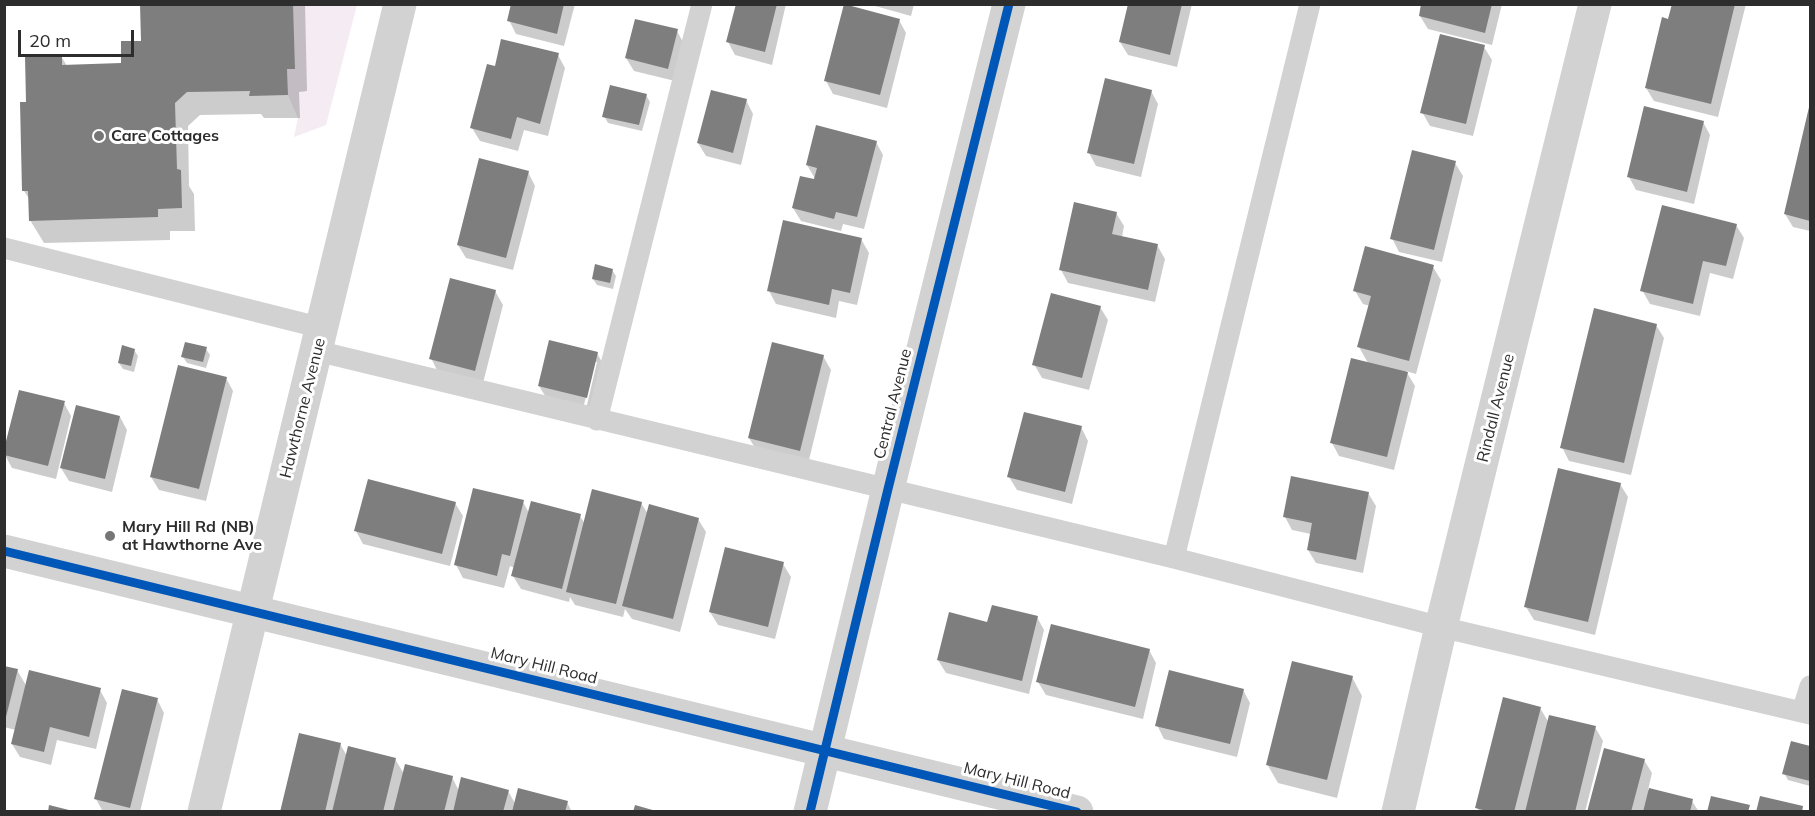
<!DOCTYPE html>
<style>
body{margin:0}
#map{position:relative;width:1815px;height:816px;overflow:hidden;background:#fff;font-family:Mulish,sans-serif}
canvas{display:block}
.frame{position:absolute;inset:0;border:6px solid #2d2d2d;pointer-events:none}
.scale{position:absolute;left:18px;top:30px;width:116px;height:27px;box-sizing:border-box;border:3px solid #2d2d2d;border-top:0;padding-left:8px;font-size:18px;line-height:21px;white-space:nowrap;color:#2d2d2d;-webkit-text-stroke:4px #fff;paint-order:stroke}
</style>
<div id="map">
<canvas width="1815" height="816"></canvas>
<div class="frame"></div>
<div class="scale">20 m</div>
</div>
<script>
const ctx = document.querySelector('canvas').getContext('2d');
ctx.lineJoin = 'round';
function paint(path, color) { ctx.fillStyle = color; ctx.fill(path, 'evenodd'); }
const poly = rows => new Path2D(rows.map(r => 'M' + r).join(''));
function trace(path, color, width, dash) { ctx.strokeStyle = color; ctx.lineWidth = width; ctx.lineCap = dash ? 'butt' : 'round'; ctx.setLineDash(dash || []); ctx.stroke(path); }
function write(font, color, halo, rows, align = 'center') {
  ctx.font = font + ' Mulish,sans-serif'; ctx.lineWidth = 6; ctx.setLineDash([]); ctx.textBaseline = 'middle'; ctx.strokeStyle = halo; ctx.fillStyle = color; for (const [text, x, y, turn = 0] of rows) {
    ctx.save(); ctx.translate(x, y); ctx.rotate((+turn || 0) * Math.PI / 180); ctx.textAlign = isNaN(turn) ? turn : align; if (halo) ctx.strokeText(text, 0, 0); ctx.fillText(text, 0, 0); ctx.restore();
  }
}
const green = poly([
 [293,5,357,5,326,125,294,137,298,118,288,95,287,69,295,68]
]);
const shadow = poly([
 [141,4,305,4,307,91,299,92,300,118,264,118,261,114,200,115,188,126,189,186,194,194,195,231,170,231,170,240,44,243,30,220,30,200,24,191,28,103,61,56,67,66,123,64,142,42],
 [513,4,575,4,564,46,516,34,509,20],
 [737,4,786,4,772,65,735,55,728,42],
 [868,4,914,4,911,16],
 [1130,4,1192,4,1177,67,1128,55,1120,42],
 [1423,4,1502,4,1492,45,1428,29,1420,16],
 [1673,4,1746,4,1718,117,1654,101,1646,88],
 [899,20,906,33,887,108,833,94,826,81],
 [677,31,684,44,675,81,634,71,626,58],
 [1484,47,1492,60,1473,136,1430,126,1422,112],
 [558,55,565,68,548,136,524,130,518,151,480,141,472,128,496,67],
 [1151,91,1158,104,1141,177,1096,166,1089,153],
 [646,95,650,102,642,131,608,123,604,116],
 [746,100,753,114,741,165,706,156,698,143],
 [1810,105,1810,231,1793,227,1785,214],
 [1703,122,1710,135,1694,204,1636,190,1629,177],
 [876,142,883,155,864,229,843,224,841,231,801,221,793,208,817,182,807,165],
 [1455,163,1463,176,1442,262,1399,252,1392,238],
 [528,172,535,186,513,270,466,258,458,245],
 [1116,213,1124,226,1122,237,1157,245,1165,259,1155,302,1068,283,1061,270],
 [1736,225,1744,238,1733,279,1710,273,1700,316,1650,304,1642,290],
 [861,239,869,253,857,305,839,301,836,318,776,304,769,291],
 [1433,267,1441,280,1416,374,1406,371,1415,386,1394,470,1339,456,1332,443,1368,363,1359,347,1370,306,1363,304,1355,291],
 [612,270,616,276,613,289,597,285,593,279],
 [495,291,503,305,483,383,438,372,431,358],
 [1100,307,1108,320,1089,390,1042,378,1034,364],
 [1656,325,1664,338,1631,475,1569,461,1562,447],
 [206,349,210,355,206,368,187,363,183,357],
 [134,350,138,356,134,372,123,369,119,363],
 [597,353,604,366,594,410,547,399,539,386],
 [594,362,597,362,587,405,584,405],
 [823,356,831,370,808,464,757,451,749,438],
 [226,378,233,391,206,501,159,490,151,477],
 [64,403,71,416,56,479,12,468,5,455],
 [120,417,127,430,112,492,69,481,61,468],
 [1081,427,1088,441,1072,504,1017,490,1009,477],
 [1620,484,1628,497,1595,635,1534,620,1526,607],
 [1368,493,1376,506,1363,573,1316,563,1308,550,1311,534,1292,530,1285,517],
 [523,502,529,513,580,516,585,524,641,503,648,514,698,519,706,532,680,632,632,619,625,609,623,617,575,605,570,597,569,602,521,589,513,576,515,568,510,566,504,588,463,578,456,565],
 [455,503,463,516,450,566,363,544,356,531],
 [783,564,791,577,775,639,718,625,710,612],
 [1037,617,1044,630,1029,694,946,673,938,660,988,624],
 [1149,650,1156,663,1143,719,1046,695,1038,682],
 [4,667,17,670,27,687,100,690,107,703,96,749,57,740,51,765,20,757,12,744,16,730,4,727],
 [1352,677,1362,696,1337,798,1278,783,1267,764],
 [1243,690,1250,703,1237,757,1164,739,1157,725],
 [157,699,164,713,140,812,103,812,96,799],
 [1540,708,1549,723,1595,727,1603,741,1585,812,1479,812,1477,807],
 [1792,743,1810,748,1810,786,1788,780,1784,773],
 [340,744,347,756,395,759,404,774,452,777,459,791,508,791,516,805,567,802,572,812,282,812],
 [1644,760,1652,773,1648,790,1692,801,1699,812,1589,812]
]);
const building = poly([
 [140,4,293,4,295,69,287,69,288,95,249,96,250,91,187,92,175,103,177,169,181,170,182,208,158,209,158,217,29,221,28,191,22,191,20,102,26,102,25,56,62,55,62,65,121,63,121,41,141,41],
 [511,4,564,4,557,34,507,21],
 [736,4,777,4,765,52,726,42],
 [844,4,900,19,880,95,824,81],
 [1128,4,1182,4,1170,55,1119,42],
 [1421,4,1492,4,1485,33,1419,16],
 [1672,4,1735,4,1711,104,1645,88,1662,17,1668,19],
 [635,19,678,29,668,69,625,58],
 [1440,34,1485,45,1466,124,1420,113],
 [501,39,559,53,540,124,517,117,511,139,470,128,487,64,495,66],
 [1105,78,1152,90,1134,164,1087,153],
 [610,85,647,94,639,125,602,117],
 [711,90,747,99,733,153,697,143],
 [1810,103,1810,221,1784,214],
 [1644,106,1704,121,1687,192,1627,177],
 [816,125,877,141,857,217,836,212,834,219,792,208,800,176,814,179,817,168,806,165],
 [1412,150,1456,161,1434,250,1390,239],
 [479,158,529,171,506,258,457,245],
 [1074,202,1117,212,1112,234,1158,244,1148,290,1059,270],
 [1662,205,1737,224,1726,266,1703,261,1693,304,1640,291],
 [783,220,862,238,850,293,832,289,829,305,767,291],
 [1365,246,1434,265,1409,361,1357,347,1371,296,1353,291],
 [595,264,613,269,610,283,592,279],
 [450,278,496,290,475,371,429,359],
 [1051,293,1101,306,1082,378,1032,365],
 [1594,308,1657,324,1624,463,1560,448],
 [549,340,598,352,587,398,538,386],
 [185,342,207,347,203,362,181,357],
 [772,342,824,355,800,451,748,438],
 [122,345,135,349,131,366,118,363],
 [1351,358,1408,372,1387,457,1330,443],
 [178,365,227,377,199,489,150,477],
 [19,390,65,401,48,466,4,455,4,449],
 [76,405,120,416,105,479,60,468],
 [1024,412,1082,426,1065,492,1007,477],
 [1558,468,1621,483,1588,622,1524,607],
 [1291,476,1369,492,1356,560,1307,550,1312,523,1283,517],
 [368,479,456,502,442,554,354,531],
 [473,488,524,500,510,556,502,554,497,576,454,565],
 [592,489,642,502,616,604,566,592],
 [531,501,581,514,562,589,511,576],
 [649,504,699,518,673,619,622,606],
 [725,547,784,562,768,627,709,612],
 [992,605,1038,616,1022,681,937,660,949,612,987,622],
 [1051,624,1150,649,1135,707,1036,682],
 [1292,661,1353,676,1327,780,1266,765],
 [4,666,18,669,6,717,4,717],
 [29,670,101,688,89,737,50,727,44,752,11,744],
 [1169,670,1244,689,1230,744,1155,726],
 [122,689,158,698,130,808,94,799],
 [1503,697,1541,707,1514,812,1491,812,1475,808],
 [1549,715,1596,726,1575,812,1525,812],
 [299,733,341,743,325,812,280,812],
 [1791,741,1810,746,1810,781,1782,774],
 [348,746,396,758,383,812,332,812],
 [1604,748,1645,759,1631,812,1587,812],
 [405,764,453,776,444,812,393,812],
 [461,777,509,790,503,812,453,812],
 [518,788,568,801,565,812,512,812],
 [1649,788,1693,799,1690,812,1643,812],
 [1711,796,1750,805,1748,812,1707,812],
 [1760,796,1803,806,1802,812,1756,812],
 [49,805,73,811,73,812,48,812],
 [635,805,656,811,656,812,633,812]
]);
const service = poly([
 [4,248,322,328],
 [317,351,1174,558,1441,627,1810,714],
 [597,420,702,4],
 [1174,558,1310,4],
 [1802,712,1810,686]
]);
const minor = poly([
 [204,812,400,4],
 [810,812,888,489,1009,4],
 [1398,812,1441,627,1595,4]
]);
const tertiary = poly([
 [4,551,1077,812]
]);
const cycleway = poly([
 [4,551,1077,812],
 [810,812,888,489,1009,4]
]);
const markers = [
 [99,136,6,"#767676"],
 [110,536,6,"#767676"]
];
const poiNames = [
 ["Care Cottages",111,136],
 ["Mary Hill Rd (NB)",122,527],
 ["at Hawthorne Ave",122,545]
];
const streetNames = [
 ["Central Avenue",893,404,-76],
 ["Hawthorne Avenue",303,408,-76],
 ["Rindall Avenue",1496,408,-76],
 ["Mary Hill Road",544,666,14],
 ["Mary Hill Road",1017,781,14]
];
paint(green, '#f4ebf3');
paint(shadow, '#0003');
paint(building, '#7e7e7e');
trace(service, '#d2d2d2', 21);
trace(minor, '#d2d2d2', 33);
trace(tertiary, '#d2d2d2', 33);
trace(cycleway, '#0057b8', 9);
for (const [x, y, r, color] of markers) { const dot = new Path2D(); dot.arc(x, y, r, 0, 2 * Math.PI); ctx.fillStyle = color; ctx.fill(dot); trace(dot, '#fff', 2); }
write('bold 16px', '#2d2d2d', '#fff', poiNames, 'left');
write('16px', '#2d2d2d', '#fff', streetNames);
</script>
